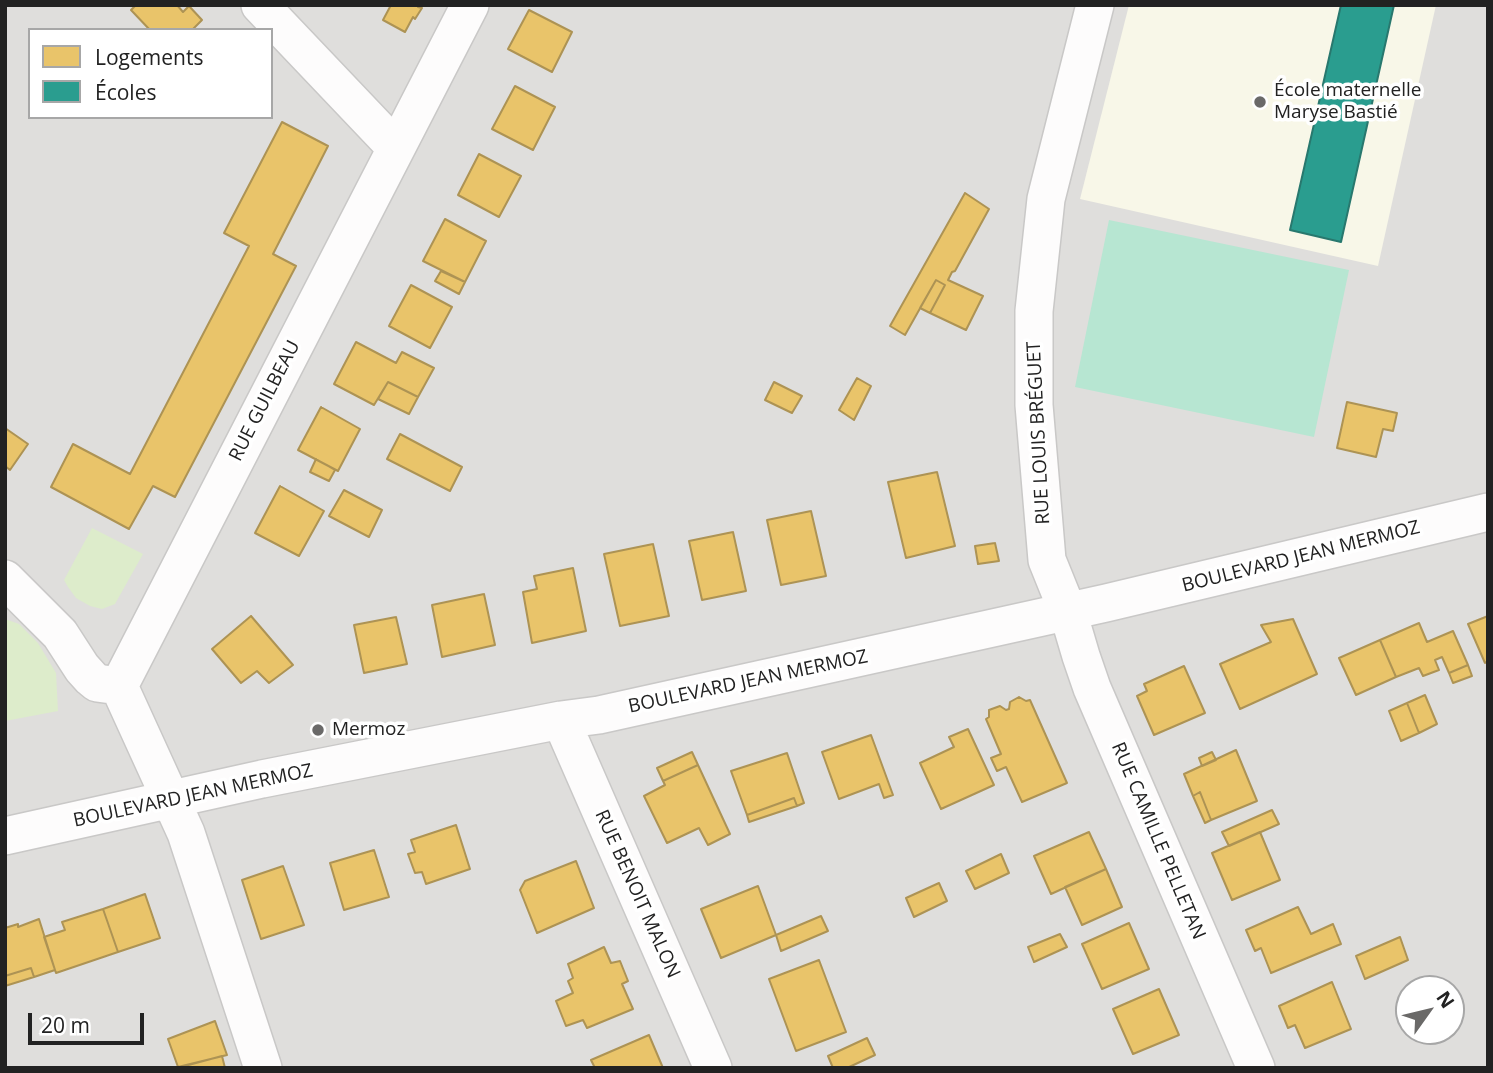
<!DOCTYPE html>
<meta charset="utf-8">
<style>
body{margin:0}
#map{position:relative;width:1493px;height:1073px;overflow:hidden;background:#f0eeeb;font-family:"Open Sans",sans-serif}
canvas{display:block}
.frame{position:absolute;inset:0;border:7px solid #222;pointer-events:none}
.legend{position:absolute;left:28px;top:28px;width:245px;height:91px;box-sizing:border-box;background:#fff;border:2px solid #a7a7a7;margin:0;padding:9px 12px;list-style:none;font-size:21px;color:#222}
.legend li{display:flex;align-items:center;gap:14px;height:35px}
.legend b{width:35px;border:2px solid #a7a7a7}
.north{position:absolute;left:1395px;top:975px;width:70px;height:70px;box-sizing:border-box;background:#fff;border:2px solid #a7a7a7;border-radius:50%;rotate:56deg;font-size:19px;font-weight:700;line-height:28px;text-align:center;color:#222}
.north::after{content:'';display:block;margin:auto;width:24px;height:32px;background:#6a6968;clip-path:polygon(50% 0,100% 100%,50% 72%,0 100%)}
.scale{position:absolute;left:28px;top:1013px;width:116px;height:32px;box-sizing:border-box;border:4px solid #222;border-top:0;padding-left:9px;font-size:21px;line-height:24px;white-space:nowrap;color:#222;-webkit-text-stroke:5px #fff;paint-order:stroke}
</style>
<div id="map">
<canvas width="1493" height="1073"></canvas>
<div class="frame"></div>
<ul class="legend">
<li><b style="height:19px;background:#e9c46a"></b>Logements</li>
<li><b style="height:19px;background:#2a9d8f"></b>Écoles</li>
</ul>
<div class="north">N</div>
<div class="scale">20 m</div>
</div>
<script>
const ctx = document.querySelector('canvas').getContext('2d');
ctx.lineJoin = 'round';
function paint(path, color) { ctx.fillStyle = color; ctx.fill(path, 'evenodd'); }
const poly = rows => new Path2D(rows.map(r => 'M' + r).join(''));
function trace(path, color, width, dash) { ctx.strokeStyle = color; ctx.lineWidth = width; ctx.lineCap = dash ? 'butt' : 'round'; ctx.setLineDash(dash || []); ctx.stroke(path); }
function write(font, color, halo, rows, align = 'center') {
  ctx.font = font + ' "Open Sans",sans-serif'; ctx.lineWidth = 7; ctx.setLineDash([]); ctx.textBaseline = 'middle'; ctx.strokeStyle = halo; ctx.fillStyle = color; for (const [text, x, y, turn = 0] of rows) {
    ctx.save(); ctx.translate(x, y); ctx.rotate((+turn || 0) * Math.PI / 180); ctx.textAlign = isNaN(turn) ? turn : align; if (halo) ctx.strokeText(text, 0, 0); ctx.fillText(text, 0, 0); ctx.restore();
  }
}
const residential = poly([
 [5,5,1488,5,1488,1068,5,1068],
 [30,30,271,30,271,117,30,117],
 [1409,989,1451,989,1451,1031,1409,1031]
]);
const education = poly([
 [1129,5,1436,5,1378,266,1080,199]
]);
const grass = poly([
 [92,528,143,554,115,604,102,609,90,606,76,598,68,587,64,580],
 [5,619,19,624,38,643,56,673,58,711,5,721]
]);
const pitch = poly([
 [1109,220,1349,270,1314,437,1075,387]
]);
const homes = poly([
 [136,5,177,5,183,12,189,6,202,20,192,30,150,30,131,10,136,5],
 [391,5,418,5,418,7,422,8,415,19,413,17,405,32,383,20,391,5],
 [529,10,572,32,552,72,508,49,529,10],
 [515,86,555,107,533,150,492,129,515,86],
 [282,122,328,146,273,254,296,266,175,497,153,486,129,529,51,487,73,444,130,474,249,246,224,233,282,122],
 [479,154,521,176,499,217,458,195,479,154],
 [965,193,989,209,955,271,952,272,948,280,983,296,966,330,930,313,945,285,936,280,905,335,890,326,965,193],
 [445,219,486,241,465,282,423,261,445,219],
 [441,271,465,282,459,294,435,281,441,271],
 [936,280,945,285,930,313,920,308,936,280],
 [411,285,452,307,430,348,389,326,411,285],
 [356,342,396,363,402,352,434,368,418,397,388,382,374,405,334,384,356,342],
 [857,378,871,386,854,420,839,410,857,378],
 [388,382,418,397,409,414,378,399,388,382],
 [774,382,802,396,792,413,765,400,774,382],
 [1347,402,1397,413,1393,431,1383,429,1376,457,1337,448,1347,402],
 [321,407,360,429,338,471,298,450,321,407],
 [5,428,28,444,10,470,5,466,5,428],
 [400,434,462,467,450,491,387,459,400,434],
 [316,459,335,470,329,481,310,472,316,459],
 [937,472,955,546,906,558,888,482,937,472],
 [280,486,324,511,299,556,255,533,280,486],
 [344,490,382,510,369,537,329,516,344,490],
 [811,511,826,576,781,585,767,520,811,511],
 [733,532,746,591,702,600,689,541,733,532],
 [995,543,999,561,978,564,975,546,995,543],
 [653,544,669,616,620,626,604,554,653,544],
 [573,568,586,631,532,643,523,592,537,589,534,576,573,568],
 [484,594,495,645,442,657,432,605,484,594],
 [251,616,293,665,269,683,257,671,241,683,212,649,251,616],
 [1488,616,1488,661,1485,663,1468,624,1488,616],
 [396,617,407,664,364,673,354,625,396,617],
 [1293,619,1317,674,1240,709,1220,664,1271,642,1261,625,1293,619],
 [1419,623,1427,642,1453,631,1468,665,1449,673,1442,657,1435,660,1439,670,1423,676,1419,668,1396,677,1380,640,1419,623],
 [1380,640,1396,677,1356,695,1339,658,1380,640],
 [1468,665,1472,676,1453,683,1449,673,1468,665],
 [1184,666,1205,713,1154,735,1137,696,1147,691,1144,684,1184,666],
 [1425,695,1437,724,1419,733,1407,703,1425,695],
 [1019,697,1026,701,1030,700,1067,783,1022,802,1006,767,997,771,991,758,1001,754,986,719,989,717,989,710,1000,706,1006,710,1009,709,1010,702,1019,697],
 [1407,703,1419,733,1401,741,1389,711,1407,703],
 [968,729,994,785,941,809,920,763,954,747,949,737,968,729],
 [871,735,893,795,884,798,879,784,839,799,822,752,871,735],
 [1236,750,1257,801,1211,820,1200,792,1193,796,1184,774,1236,750],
 [692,752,698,765,663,781,657,768,692,752],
 [1212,752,1216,760,1202,766,1199,758,1212,752],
 [787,753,804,803,797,806,794,798,747,815,731,771,787,753],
 [698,765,730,834,708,845,699,828,667,843,644,796,665,785,663,781,698,765],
 [1200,792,1211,820,1205,823,1193,796,1200,792],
 [794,798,797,806,749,822,747,815,794,798],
 [1272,810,1279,824,1229,846,1222,832,1272,810],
 [456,825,470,869,426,884,422,872,415,873,408,854,415,852,411,840,456,825],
 [1089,832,1106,869,1051,894,1034,856,1089,832],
 [1260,832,1280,880,1232,900,1212,853,1260,832],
 [374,850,389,897,344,910,330,863,374,850],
 [1001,854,1009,873,975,889,966,871,1001,854],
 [576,861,594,908,537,933,520,890,525,881,576,861],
 [283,866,304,925,261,939,242,880,283,866],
 [1106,869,1122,907,1082,925,1065,887,1106,869],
 [939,883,947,901,914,917,906,898,939,883],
 [758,886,776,935,721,958,701,909,758,886],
 [145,894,160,938,118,952,103,909,145,894],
 [1298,907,1311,934,1333,924,1341,944,1271,973,1261,948,1255,951,1246,930,1298,907],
 [103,909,118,952,56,973,44,937,65,930,62,922,103,909],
 [821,916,828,931,781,951,776,935,821,916],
 [39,919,55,970,34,977,31,968,5,976,5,928,18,924,18,927,39,919],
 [1129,923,1149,969,1102,989,1082,944,1129,923],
 [1060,934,1067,947,1034,962,1028,947,1060,934],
 [1400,937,1408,960,1365,979,1356,956,1400,937],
 [604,947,611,963,620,961,628,981,622,984,633,1009,587,1028,583,1020,566,1026,556,1001,573,993,568,981,573,978,568,964,604,947],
 [819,960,846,1032,796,1051,769,979,819,960],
 [31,968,34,977,5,986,5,976,31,968],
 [1332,982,1351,1029,1305,1048,1295,1025,1288,1028,1279,1006,1332,982],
 [1159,989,1179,1035,1133,1054,1113,1009,1159,989],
 [215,1021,227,1055,178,1067,168,1039,215,1021],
 [649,1035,663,1068,595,1068,591,1060,649,1035],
 [867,1038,875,1055,847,1068,833,1068,828,1056,867,1038],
 [222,1056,225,1068,181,1068,181,1067,222,1056]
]);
const schools = poly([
 [1341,5,1394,5,1341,242,1290,230,1341,5]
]);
const minor = poly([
 [260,5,396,148],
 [1095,5,1046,199,1034,311,1034,405,1047,560,1068,612,1081,656,1092,688,1256,1068],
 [5,579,60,634,82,668,91,678,97,683,119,686],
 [561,720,713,1068],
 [5,836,262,779,561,720,599,715,1106,603,1488,512],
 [263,1068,186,833,119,686,470,5]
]);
const markers = [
 [1260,102,7,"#6a6968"],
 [318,730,7,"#6a6968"]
];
const poiNames = [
 ["École maternelle",1274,91],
 ["Maryse Bastié",1274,113],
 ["Mermoz",332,730]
];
const streetNames = [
 ["RUE GUILBEAU",265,401,-63],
 ["RUE LOUIS BRÉGUET",1039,433,-93],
 ["BOULEVARD JEAN MERMOZ",1301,557,-14],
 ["BOULEVARD JEAN MERMOZ",748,682,-12],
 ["BOULEVARD JEAN MERMOZ",193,796,-12],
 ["RUE CAMILLE PELLETAN",1158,841,67],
 ["RUE BENOIT MALON",637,894,66]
];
paint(residential, '#dfdedc');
paint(education, '#f8f7e8');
paint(grass, '#ddeccb');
paint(pitch, '#b7e6d2');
paint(homes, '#e9c46a');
trace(homes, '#ad9354', 2);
paint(schools, '#2a9d8f');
trace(schools, '#28786e', 2);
trace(minor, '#c9c8c7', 40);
trace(minor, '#fdfcfc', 37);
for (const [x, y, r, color] of markers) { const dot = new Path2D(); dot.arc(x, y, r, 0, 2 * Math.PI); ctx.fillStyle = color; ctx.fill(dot); trace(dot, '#fff', 2.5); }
write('19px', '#222', '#fff', poiNames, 'left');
write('19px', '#222', '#fff', streetNames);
</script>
